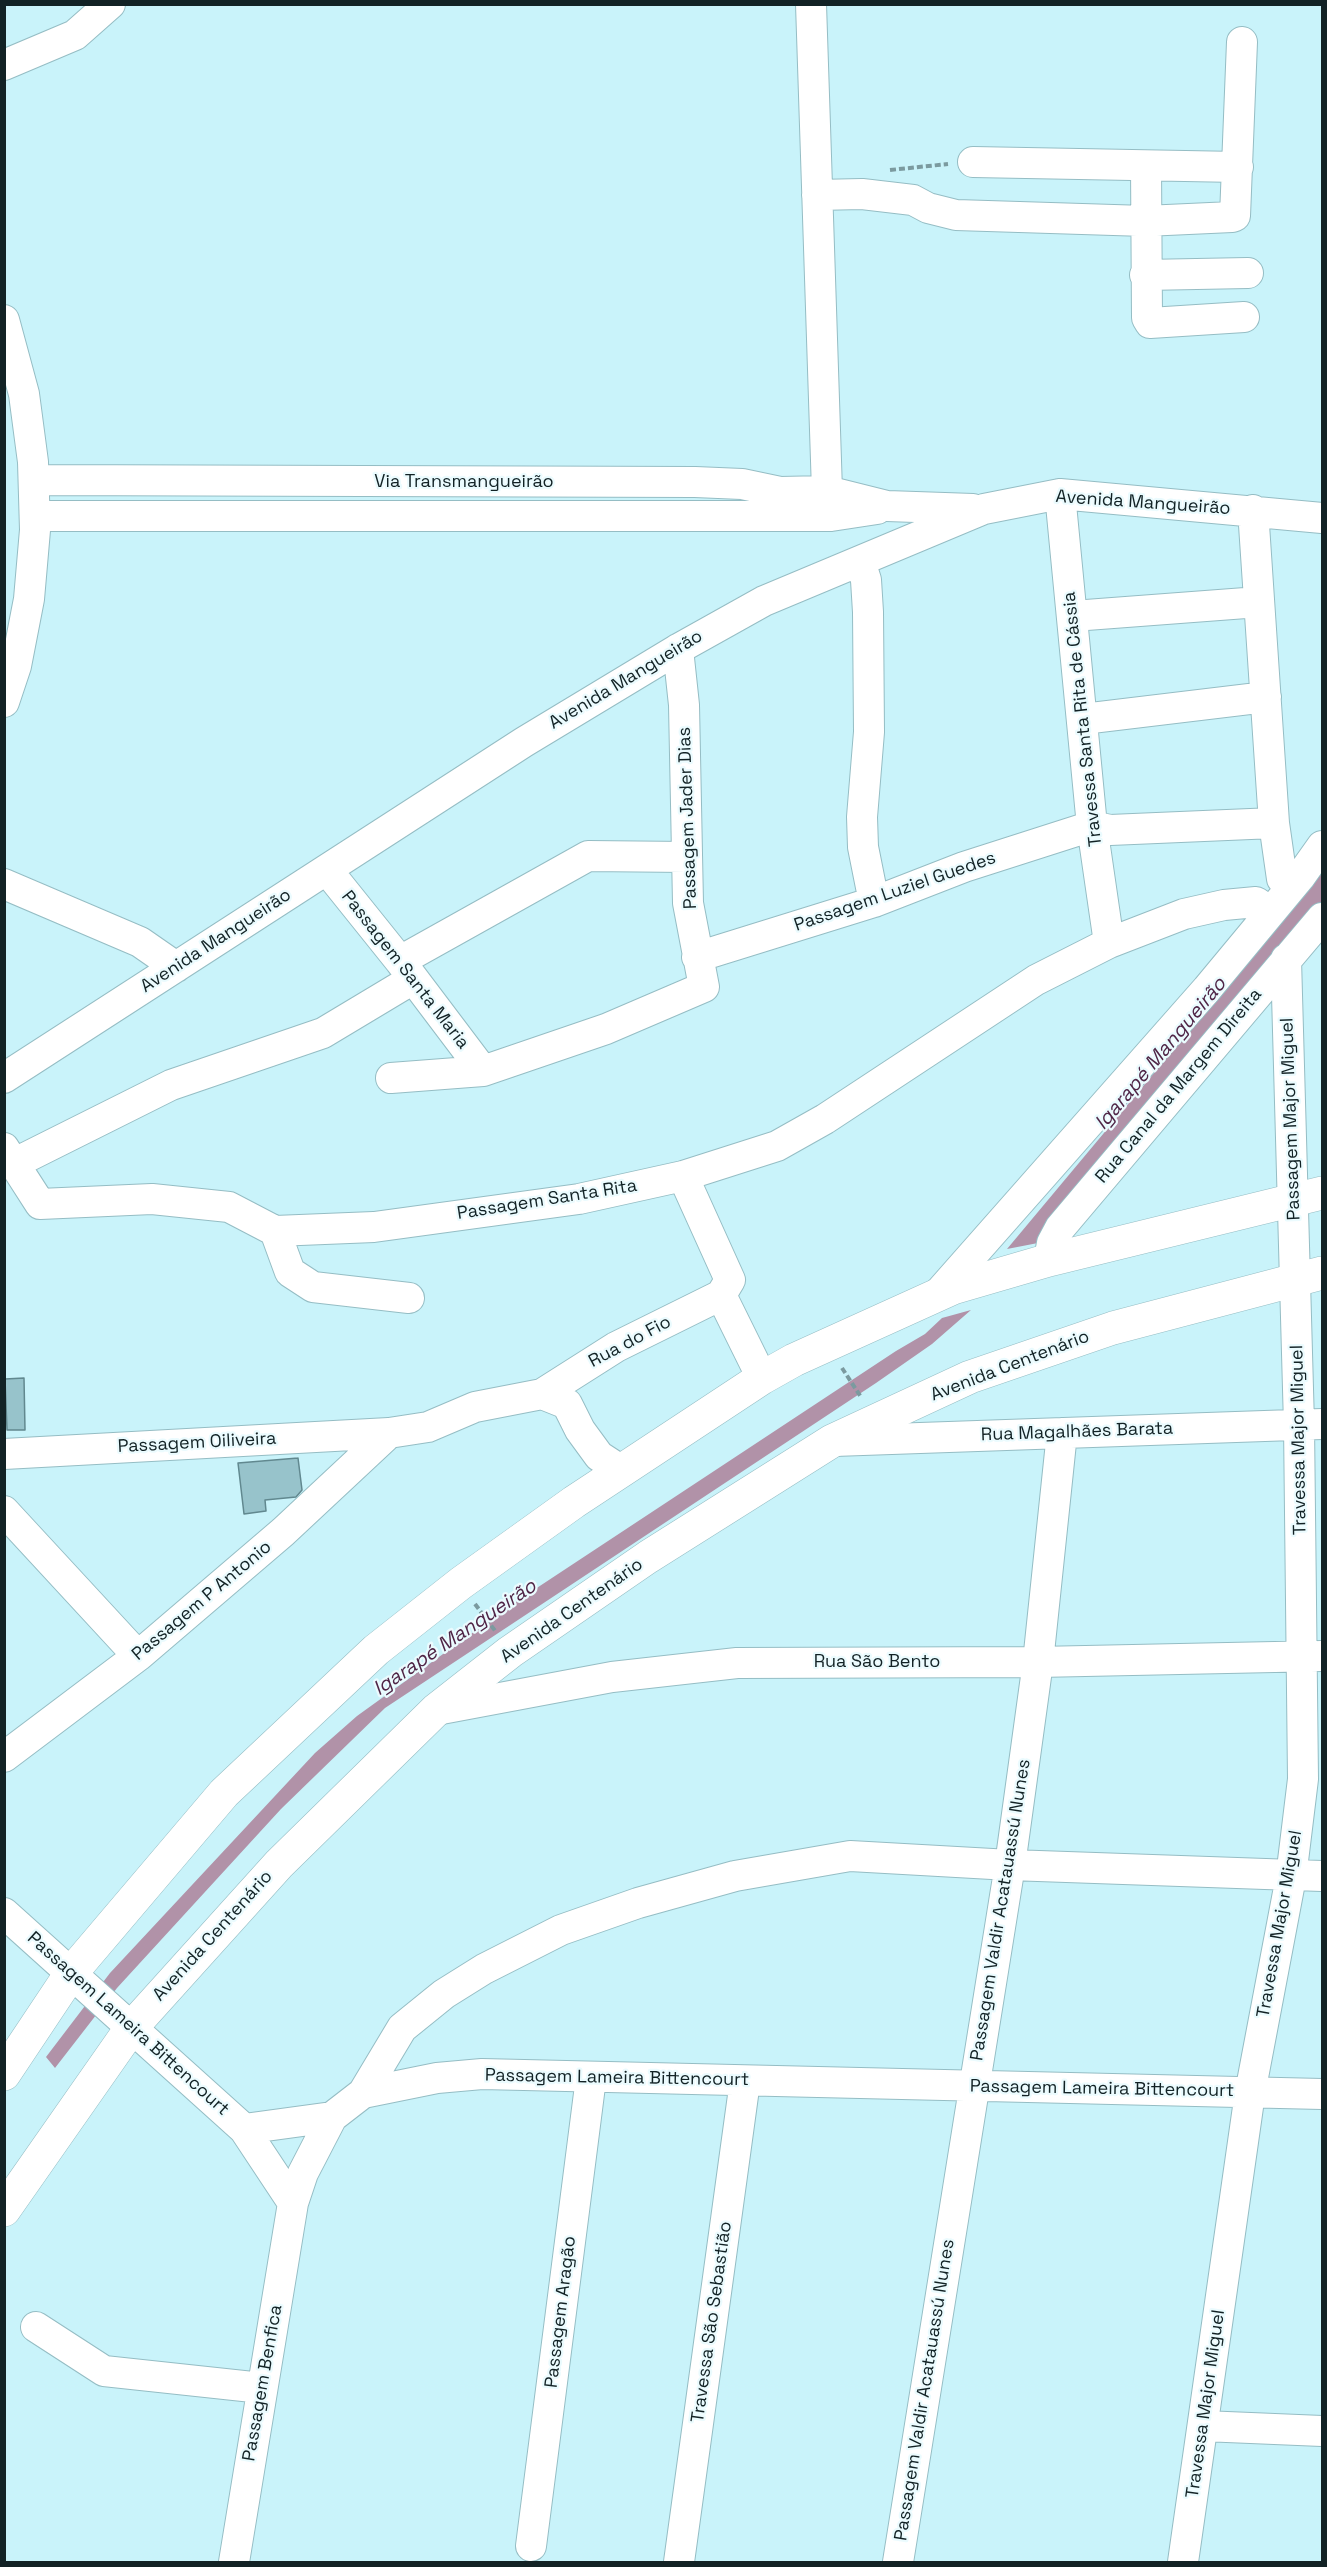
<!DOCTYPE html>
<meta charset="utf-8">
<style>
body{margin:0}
#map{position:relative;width:1327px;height:2567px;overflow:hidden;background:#c9f3fa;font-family:"Space Grotesk",sans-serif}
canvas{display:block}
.frame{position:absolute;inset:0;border:6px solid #122225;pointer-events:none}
</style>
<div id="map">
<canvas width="1327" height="2567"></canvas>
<div class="frame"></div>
</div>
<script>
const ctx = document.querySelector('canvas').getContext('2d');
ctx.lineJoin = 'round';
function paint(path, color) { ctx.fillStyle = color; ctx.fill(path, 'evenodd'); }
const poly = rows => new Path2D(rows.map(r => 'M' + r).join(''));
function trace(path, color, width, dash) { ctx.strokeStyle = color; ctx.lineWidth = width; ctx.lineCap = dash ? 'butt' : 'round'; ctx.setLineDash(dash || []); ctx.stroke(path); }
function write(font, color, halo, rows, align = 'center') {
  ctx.font = font + ' "Space Grotesk",sans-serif'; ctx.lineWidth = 4.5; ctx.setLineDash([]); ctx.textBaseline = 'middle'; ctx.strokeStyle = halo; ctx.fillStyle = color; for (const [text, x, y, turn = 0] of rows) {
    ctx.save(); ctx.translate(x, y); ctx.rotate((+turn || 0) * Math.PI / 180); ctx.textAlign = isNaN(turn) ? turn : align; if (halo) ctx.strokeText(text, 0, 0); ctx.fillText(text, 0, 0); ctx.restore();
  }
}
const water = poly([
 [1322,872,1322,906,1038,1243,1007,1249],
 [971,1310,932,1344,876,1383,385,1708,281,1809,117,1988,55,2068,46,2057,110,1973,315,1753,357,1716,511,1605,896,1351,925,1334,942,1318]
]);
const building = poly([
 [24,1378,25,1430,7,1430,5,1379,24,1378],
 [298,1458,302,1490,296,1497,265,1500,266,1511,244,1514,238,1463,298,1458]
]);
const path = poly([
 [890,170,948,164],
 [842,1368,861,1397],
 [475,1604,496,1632]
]);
const minor = poly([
 [811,4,827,491],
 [4,65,75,35,110,4],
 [973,162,1238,167],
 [1146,166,1147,318,1150,323,1244,317],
 [817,195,862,194,913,200,928,208,956,215,1145,221,1232,217,1235,216,1242,42],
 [1145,275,1248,273],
 [4,320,24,394,33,462,35,530,29,599,16,666,4,702],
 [34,480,695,482,742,484,780,492,827,491,887,506,973,509],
 [1060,494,1092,826,1109,943],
 [1253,510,1274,823,1282,879,1300,877],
 [35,516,831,516,877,509],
 [860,561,866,580,868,612,869,732,862,817,863,847,874,902],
 [1073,616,1259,602],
 [1083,719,1266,697],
 [1092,826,1110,830,1274,823],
 [327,870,400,961,483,1071],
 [4,884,140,942,176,967],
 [697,957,874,902,964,867,1092,826],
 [400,961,588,856,687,857],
 [4,1078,524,742,678,649,764,601,984,509,1060,494,1322,518],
 [391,1078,483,1071,606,1029,704,987,688,903,684,705,678,649],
 [4,1148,40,1204,152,1199,229,1207,275,1231,374,1227,579,1199,683,1176,777,1146,825,1119,1036,980,1109,943,1184,914,1224,905,1256,902,1271,912],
 [13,1164,171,1085,323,1033,413,979],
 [683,1176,730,1280,721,1295,762,1378],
 [275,1231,290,1272,313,1287,409,1298],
 [1049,1260,1052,1243,1060,1228,1322,918],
 [937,1295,1207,989,1300,877,1322,846],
 [542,1394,616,1347,721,1295],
 [834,1441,1322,1424],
 [4,1454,389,1433,428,1427,475,1407,542,1394,567,1404,580,1430,599,1456,622,1471],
 [4,1511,138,1656],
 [436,1710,612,1677,737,1663,1038,1662,1322,1656],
 [4,1757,138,1656,283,1532,389,1433],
 [4,1913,244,2129,293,2203],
 [363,2093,402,2028,444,1994,484,1969,561,1930,638,1903,735,1876,850,1856,1010,1865,1322,1876],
 [244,2129,332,2117,363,2093,437,2078,482,2074,1322,2094],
 [36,2327,104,2371,262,2388],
 [1203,2426,1322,2431],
 [531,2546,591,2078],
 [234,2562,293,2203,303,2173,332,2117],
 [679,2562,745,2081],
 [898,2562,1010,1865,1038,1662,1062,1433],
 [1183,2562,1250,2093,1291,1877,1303,1779,1299,1424,1286,959]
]);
const major = poly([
 [4,2074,72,1972,224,1793,376,1650,461,1583,574,1502,762,1378,794,1360,953,1288,1049,1260,1322,1193],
 [4,2210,132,2027,279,1864,436,1710,510,1652,648,1557,832,1441,970,1377,1113,1328,1322,1273]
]);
const streetNames = [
 ["Via Transmangueirão",464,482],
 ["Avenida Mangueirão",1143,503,4],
 ["Avenida Mangueirão",626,680,-31],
 ["Travessa Santa Rita de Cássia",1083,719,-96],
 ["Passagem Jader Dias",688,818,-92],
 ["Passagem Luziel Guedes",895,892,-19],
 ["Avenida Mangueirão",216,941,-33],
 ["Passagem Santa Maria",405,970,52],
 ["Rua Canal da Margem Direita",1179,1086,-50],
 ["Passagem Major Miguel",1291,1119,-92],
 ["Passagem Santa Rita",547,1200,-9],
 ["Rua do Fio",630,1342,-28],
 ["Avenida Centenário",1010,1366,-21],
 ["Rua Magalhães Barata",1077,1432,-2],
 ["Travessa Major Miguel",1299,1440,-91],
 ["Passagem Oiliveira",197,1443,-3],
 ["Passagem P Antonio",202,1601,-40],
 ["Avenida Centenário",572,1611,-35],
 ["Rua São Bento",877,1662],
 ["Passagem Valdir Acatauassú Nunes",1001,1910,-81],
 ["Travessa Major Miguel",1280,1924,-80],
 ["Avenida Centenário",213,1936,-48],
 ["Passagem Lameira Bittencourt",128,2024,42],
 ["Passagem Lameira Bittencourt",617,2078,1],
 ["Passagem Lameira Bittencourt",1102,2089,1],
 ["Passagem Aragão",561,2312,-83],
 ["Travessa São Sebastião",712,2322,-82],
 ["Passagem Benfica",263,2383,-80],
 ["Passagem Valdir Acatauassú Nunes",925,2390,-81],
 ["Travessa Major Miguel",1206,2404,-82]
];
const waterNames = [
 ["Igarapé Mangueirão",1161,1054,-50],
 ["Igarapé Mangueirão",455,1638,-34]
];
paint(water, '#b192a8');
paint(building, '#97c3cb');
trace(building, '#61888f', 1.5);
trace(minor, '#95bdc4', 32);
trace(major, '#95bdc4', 34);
trace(path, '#7b9a9f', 4, [6, 3]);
trace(minor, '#fff', 30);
trace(major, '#fff', 33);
write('18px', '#122225', '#ebfbfe', streetNames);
write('italic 20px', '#4f2546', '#ebfbfe', waterNames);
</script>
